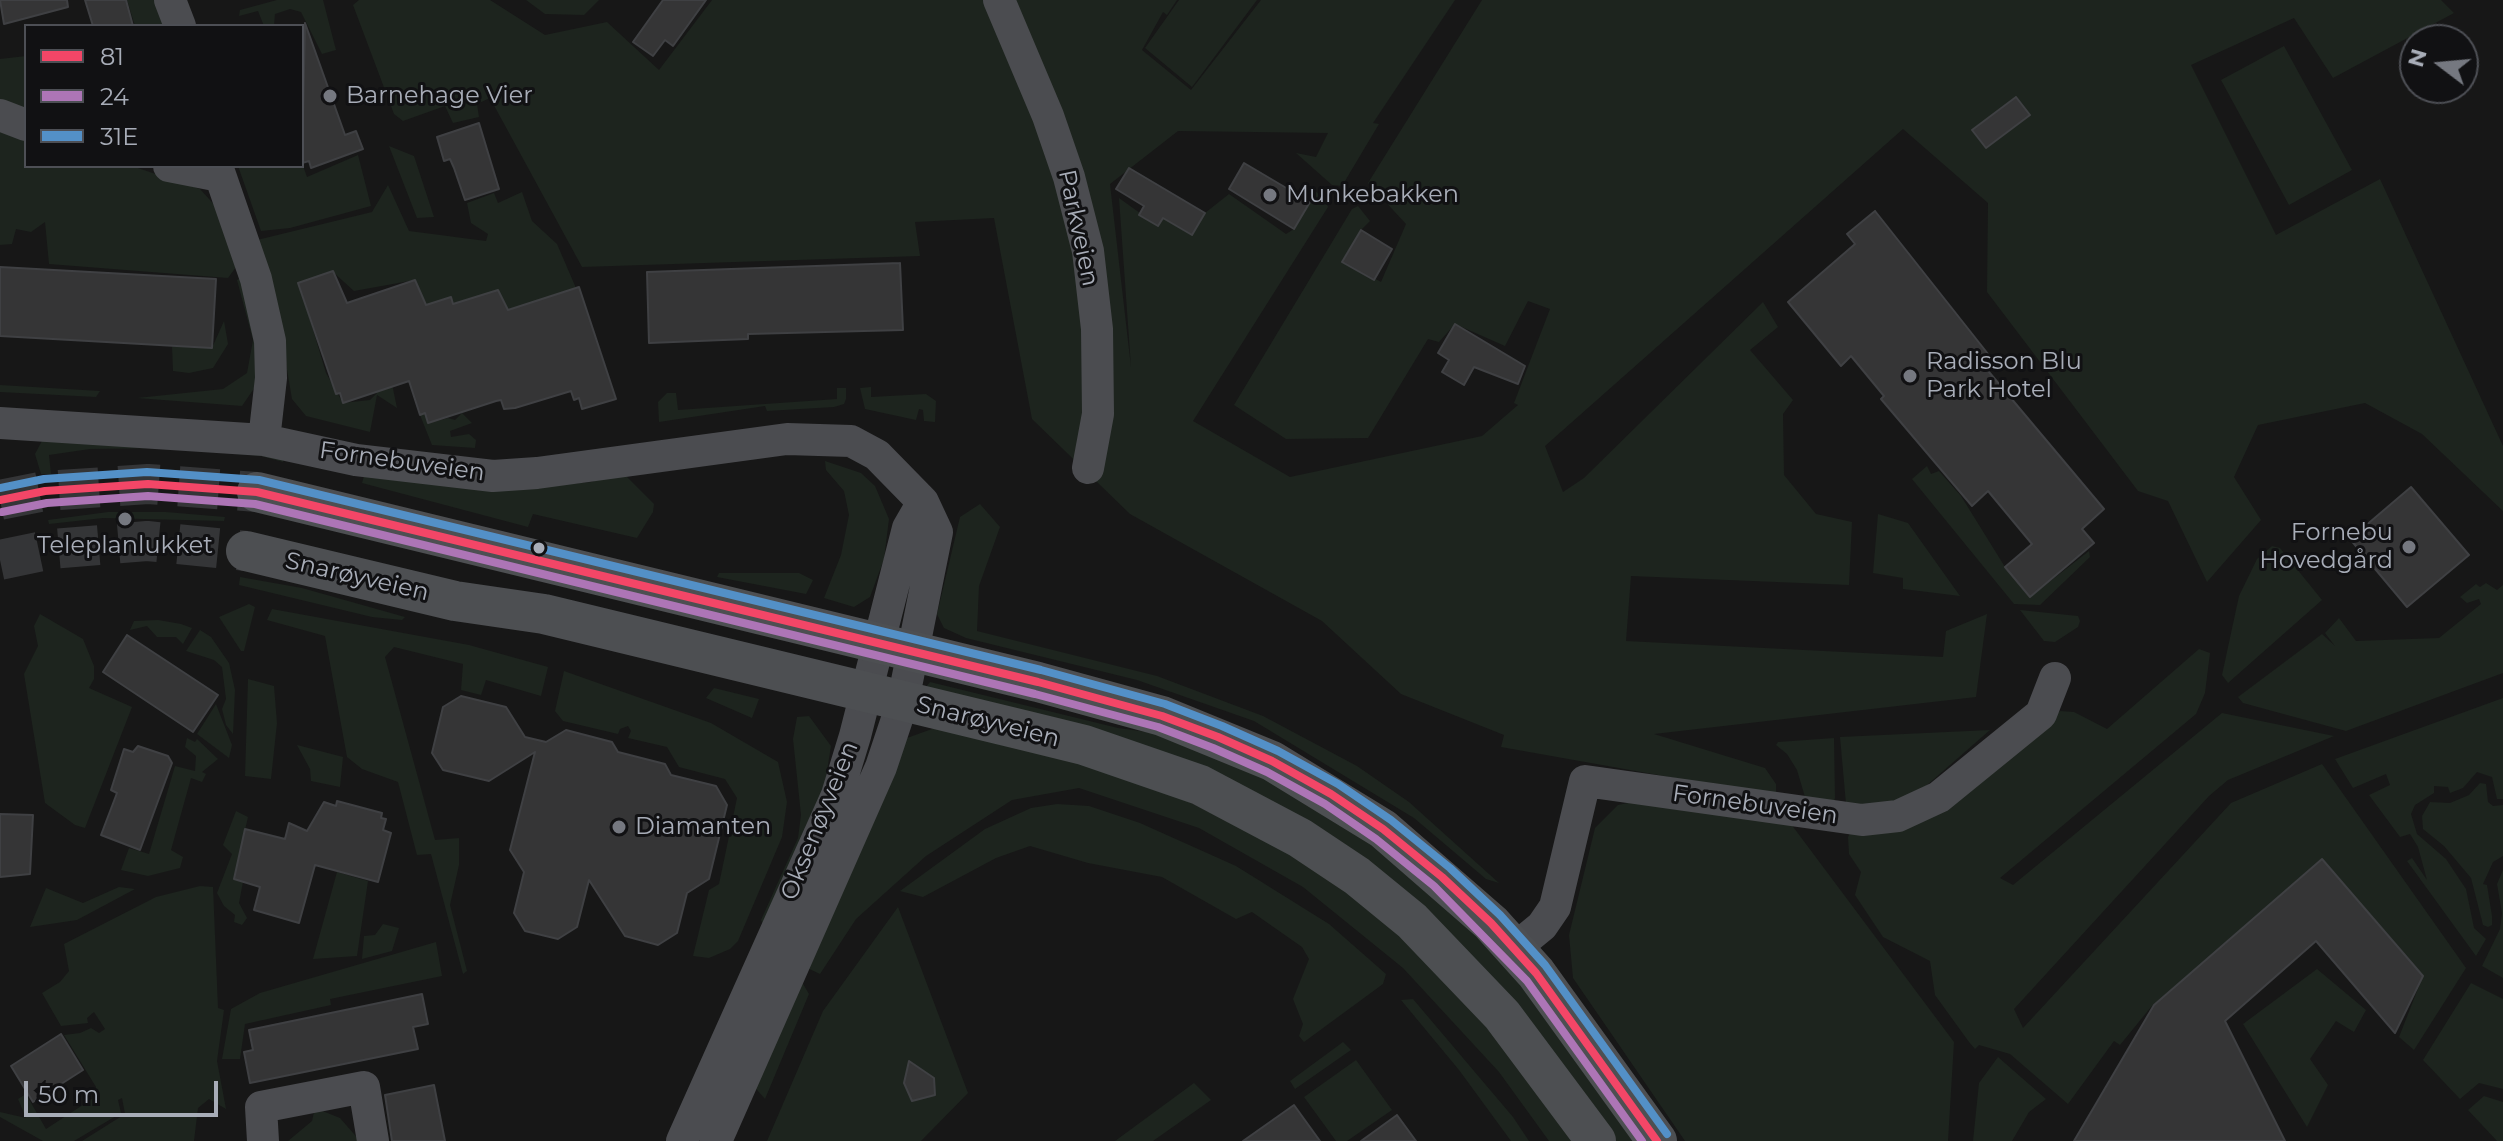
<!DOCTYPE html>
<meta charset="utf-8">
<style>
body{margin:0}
#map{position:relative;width:2503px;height:1141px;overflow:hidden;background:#171717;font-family:Montserrat,sans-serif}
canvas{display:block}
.legend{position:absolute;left:24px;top:24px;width:280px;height:144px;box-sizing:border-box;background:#111113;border:2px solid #4d4f55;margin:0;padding:10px 14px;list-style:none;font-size:24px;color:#a8adb8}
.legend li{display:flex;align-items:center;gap:16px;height:40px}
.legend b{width:40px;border:2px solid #4d4f55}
.north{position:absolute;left:2399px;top:24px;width:80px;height:80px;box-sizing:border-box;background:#111113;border:2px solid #4d4f55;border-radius:50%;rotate:286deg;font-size:22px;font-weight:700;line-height:32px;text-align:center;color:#a8adb8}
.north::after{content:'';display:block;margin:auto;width:28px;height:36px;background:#757880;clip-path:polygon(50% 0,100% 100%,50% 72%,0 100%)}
.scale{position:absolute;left:24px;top:1081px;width:194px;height:36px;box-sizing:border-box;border:4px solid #a8adb8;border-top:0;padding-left:10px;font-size:24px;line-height:28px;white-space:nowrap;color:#a8adb8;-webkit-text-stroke:6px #111113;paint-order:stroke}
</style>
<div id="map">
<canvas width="2503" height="1141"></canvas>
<ul class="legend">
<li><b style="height:10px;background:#f34667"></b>81</li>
<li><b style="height:10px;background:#ad75b6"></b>24</li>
<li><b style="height:10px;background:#5390c7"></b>31E</li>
</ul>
<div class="north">N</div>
<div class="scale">50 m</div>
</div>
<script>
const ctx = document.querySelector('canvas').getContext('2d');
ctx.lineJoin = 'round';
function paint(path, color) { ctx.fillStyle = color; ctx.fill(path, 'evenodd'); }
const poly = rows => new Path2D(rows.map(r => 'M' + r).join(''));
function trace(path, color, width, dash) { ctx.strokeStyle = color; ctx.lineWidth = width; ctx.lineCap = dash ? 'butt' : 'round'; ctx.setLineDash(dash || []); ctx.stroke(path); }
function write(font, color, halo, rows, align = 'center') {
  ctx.font = font + ' Montserrat,sans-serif'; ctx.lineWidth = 6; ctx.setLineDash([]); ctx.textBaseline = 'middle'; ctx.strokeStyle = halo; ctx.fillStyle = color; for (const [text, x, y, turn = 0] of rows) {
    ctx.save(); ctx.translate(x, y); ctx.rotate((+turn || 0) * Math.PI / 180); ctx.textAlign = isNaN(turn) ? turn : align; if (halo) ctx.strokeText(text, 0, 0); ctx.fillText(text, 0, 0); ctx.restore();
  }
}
const green = poly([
 [127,0,156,0,166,26,135,26],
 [277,0,323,0,336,50,322,54,301,12,290,9,275,14,274,26,264,26,258,11,239,16,240,10],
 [359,0,490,0,545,35,607,22,659,70,712,0,1177,0,1167,15,1163,12,1142,50,1191,90,1261,0,1455,0,1373,123,1379,124,1342,186,1332,185,1296,153,1316,157,1328,133,1178,131,1110,184,1131,367,1119,198,1158,226,1163,218,1191,235,1205,213,1229,194,1286,234,1294,229,1310,202,1307,192,1314,190,1325,199,1328,207,1193,421,1290,477,1482,436,1518,405,1514,403,1550,309,1528,301,1505,346,1455,324,1439,342,1428,339,1368,438,1286,439,1234,405,1352,209,1358,206,1370,221,1361,230,1342,261,1381,282,1406,224,1368,183,1482,0,2441,0,2454,13,2333,78,2294,18,2191,65,2276,235,2380,179,2503,446,2503,511,2422,434,2365,403,2258,425,2234,477,2261,520,2207,582,2168,501,2138,491,1987,292,1988,203,1903,129,1545,446,1563,492,1584,478,1763,302,1778,327,1750,350,1793,400,1783,414,1784,475,1816,514,1852,522,1849,585,1631,576,1626,641,1943,657,1946,631,1987,614,1976,697,1654,734,1765,768,1776,784,1776,796,1501,747,1504,735,1401,694,1322,621,1130,514,1032,419,994,218,915,222,920,256,582,267,490,98,477,104,479,117,453,123,445,106,403,121,394,114,353,5],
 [526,0,599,0,584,15,545,14],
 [1179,0,1257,0,1192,87,1145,48],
 [2284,46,2352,170,2289,205,2221,80],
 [26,56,26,116,0,104,0,59],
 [0,122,26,134,26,166,132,166,200,189,219,210,236,267,228,278,49,264,45,222,31,232,16,229,12,244,0,245],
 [389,146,414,156,434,217,417,218],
 [358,155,371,206,290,228,261,231,238,166,302,166,302,163,307,177],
 [388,185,409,231,486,241,488,234,471,223,467,203,494,193,498,203,522,192,532,221,557,244,576,288,541,300,512,323,498,290,453,304,450,297,436,302,429,313,415,280,354,291,333,272,299,283,326,373,343,403,370,400,377,393,353,318,379,321,397,408,377,395,370,432,306,416,292,399,279,323,257,240,372,212],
 [244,275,258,345,255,387,242,406,137,398,223,389,247,373,253,340,237,280],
 [224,321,228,344,213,368,189,373,173,371,172,346,212,348],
 [0,385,100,391,96,397,0,392],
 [871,387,871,397,926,394,936,401,935,422,924,421,923,410,919,409,916,420,865,409,860,388],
 [837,388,846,388,846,399,844,404,834,407,767,411,765,406,659,422,658,402,667,393,676,393,678,410,837,399],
 [425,413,429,423,448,418,455,420,462,413,472,423,450,431,451,437,469,434,476,440,475,448,432,445,420,415],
 [44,437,284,456,283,462,261,456,162,448,90,449,49,455,51,474,41,474,35,454],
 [825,461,861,473,875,486,889,519,884,559,870,597,854,607,824,598,841,555,849,515,844,491,826,470],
 [1927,466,1931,474,1939,471,1961,496,2005,567,2030,597,2089,551,2090,557,2040,605,2014,604,1912,479],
 [622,472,654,504,653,512,637,538,533,514,528,527,362,483,365,473,529,487,591,482],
 [980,504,1000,527,979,586,977,631,1157,676,1263,716,1357,766,1409,802,1499,883,1486,879,1414,818,1254,721,1137,680,966,638,944,628,937,614,960,517],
 [108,512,166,512,225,517,224,521,103,518,49,524,48,520],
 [1878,514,1908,523,1960,596,1903,589,1903,578,1873,573],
 [2272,546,2280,548,2322,600,2228,683,2222,675,2239,596,2257,559],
 [719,573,799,573,813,580,806,594,717,577],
 [240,577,302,588,405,617,402,620,372,617,239,585],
 [2486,583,2497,590,2503,585,2503,673,2346,731,2243,703,2238,697,2322,634,2335,646,2325,633,2339,618,2356,641,2439,638,2481,604,2479,599,2467,603,2460,597,2476,584,2480,587],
 [249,604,255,607,244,651,241,651,219,617],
 [272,609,469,645,548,667,541,696,486,680,481,695,461,690,463,664,394,647,385,657,435,840,459,838,459,865,450,905,467,971,463,974,431,854,417,855,398,782,362,769,347,757,325,636,267,620],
 [2020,610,2078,616,2080,621,2078,627,2055,642,2044,641],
 [40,614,83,639,94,666,94,679,89,688,132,707,85,828,75,825,45,803,24,674,38,646,34,626],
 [158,620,181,624,192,628,183,644,176,637,157,637,147,626,130,630,134,621],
 [200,630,211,637,229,663,235,690,233,734,226,725,222,709,226,699,222,667,214,660,186,651],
 [2199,649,2210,653,2205,693,2196,714,2000,878,2013,885,2222,713,2334,736,2228,780,2209,796,2014,1009,2023,1028,2231,803,2322,764,2466,968,2414,1050,2399,1037,2423,976,2322,859,2151,1007,2120,1045,2114,1041,2068,1104,2010,1054,1979,1045,1975,1049,1969,1042,1935,995,1930,961,1883,937,1855,895,1861,872,1849,854,1848,837,1851,831,2005,755,2060,711,2074,712,2107,729],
 [564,671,711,723,778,762,787,802,782,837,738,941,730,949,709,958,693,956,709,890,719,884,737,798,725,779,679,767,667,747,628,738,631,731,628,726,620,729,618,734,563,721,555,711],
 [248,679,274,686,277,723,271,779,245,776],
 [930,682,1118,728,1176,736,1222,754,1359,831,1505,962,1639,1141,1612,1141,1362,860,926,687],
 [714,688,759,699,752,718,706,698],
 [2503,698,2503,799,2497,799,2492,777,2477,772,2463,788,2450,793,2448,787,2434,786,2434,793,2415,805,2411,814,2417,834,2446,859,2466,889,2474,928,2486,939,2476,956,2407,861,2412,858,2427,880,2418,847,2410,834,2400,837,2369,795,2390,785,2386,774,2353,788,2335,759],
 [216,704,232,745,229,758,197,734],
 [809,716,831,746,823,796,806,825,803,840,766,931,761,920,798,838,801,815,793,739,797,717],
 [943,725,1154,785,1304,858,1375,907,1444,974,1578,1141,1549,1141,1499,1072,1403,968,1303,887,1199,828,1079,788,1012,800,926,856,856,919,820,974,801,965,907,738],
 [1990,730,1926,786,1890,804,1846,804,1840,737],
 [187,738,195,742,197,739,218,759,202,772,206,774,202,782,191,778,171,850,183,857,180,868,148,876,121,870,129,848,149,854,175,766,195,771,196,756,185,747],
 [1834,738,1835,798,1833,804,1805,797,1797,770,1787,754,1776,745,1778,742],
 [297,745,343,757,340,787,311,781,310,769],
 [2480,783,2486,784,2488,802,2493,806,2503,805,2503,856,2493,862,2483,884,2487,885,2492,916,2492,925,2488,927,2483,925,2471,878,2444,846,2423,829,2422,816,2430,802,2450,803,2469,795],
 [1638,801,1791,824,1954,1042,1948,1141,1685,1141,1573,978,1569,935,1595,828,1618,805],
 [1057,804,1089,806,1140,823,1236,866,1329,924,1386,974,1383,984,1304,1042,1299,1036,1303,1024,1293,999,1309,959,1302,947,1252,912,1236,919,1162,877,1088,863,1030,846,996,858,923,897,900,891,985,829,1031,808],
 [236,811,248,817,234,878,243,882,239,903,247,918,242,925,234,922,235,915,224,906,217,893,232,854,223,845],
 [2503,870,2503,978,2482,966,2500,929,2502,913,2497,884],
 [337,872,368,881,357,956,313,959],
 [200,886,213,887,218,1008,224,1010,217,1061,226,1109,209,1099,198,1108,194,1141,82,1141,125,1114,122,1098,118,1100,121,1113,74,1141,43,1141,0,1117,0,1112,26,1118,18,1099,26,1094,46,1129,92,1099,96,1087,64,1035,80,1033,91,1028,99,1033,105,1029,94,1012,87,1018,88,1023,61,1026,42,993,60,982,69,971,64,944,156,897],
 [119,887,135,889,77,920,30,927,46,888,83,903],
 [898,907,968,1093,921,1141,767,1141,823,1011],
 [383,924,399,928,392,951,362,959,364,936,375,935],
 [436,942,442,976,330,999,331,1005,245,1024,240,1059,222,1059,231,1009,260,993],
 [2317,969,2366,1010,2354,1032,2336,1021,2310,1059,2328,1085,2307,1127,2243,1024],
 [799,977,809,994,765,1099,751,1083],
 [2471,983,2503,999,2503,1089,2479,1083,2460,1099,2423,1060],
 [1413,999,1513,1117,1529,1141,1511,1141,1459,1070,1401,1000],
 [1343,1042,1351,1050,1295,1089,1290,1081],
 [1998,1057,2046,1099,2029,1112,2012,1141,1973,1141,1979,1083],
 [1356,1060,1392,1110,1347,1141,1336,1141,1304,1097],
 [1194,1083,1211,1100,1153,1141,1115,1141],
 [2484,1096,2503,1102,2503,1141,2497,1141,2468,1110],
 [315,1108,340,1118,360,1141,288,1141,312,1121]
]);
const building = poly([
 [0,0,67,0,68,7,4,24,0,0],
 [85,0,126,0,133,26,93,26,85,0],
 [663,0,706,0,673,46,665,40,653,56,633,42,663,0],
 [305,23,345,135,356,131,363,149,311,168,309,161,302,163,305,23],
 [2016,97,2030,115,1986,148,1972,130,2016,97],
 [479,123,499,189,465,200,454,168,450,159,444,161,437,137,479,123],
 [1244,163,1310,202,1294,229,1229,189,1244,163],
 [1129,168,1205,213,1192,235,1163,218,1158,226,1139,215,1144,206,1116,189,1129,168],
 [1875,211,1992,359,1984,366,2104,509,2082,529,2094,543,2030,597,2005,567,2032,544,1988,491,1972,506,1881,399,1884,396,1851,356,1841,366,1788,302,1855,244,1847,234,1875,211],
 [1361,230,1392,249,1374,280,1342,262,1361,230],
 [900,263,903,330,748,334,748,339,649,343,647,272,900,263],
 [0,267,216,279,212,348,0,336,0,267],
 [333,271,347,303,415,280,426,305,451,297,453,304,498,290,508,310,579,287,616,399,582,409,579,398,574,400,571,391,515,408,504,409,501,400,496,401,428,423,425,413,420,415,409,381,343,403,340,393,336,394,298,283,333,271],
 [1455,324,1525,366,1518,384,1474,367,1464,385,1442,372,1449,360,1438,353,1455,324],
 [2411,487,2469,555,2407,607,2350,539,2411,487],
 [127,635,218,695,193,732,103,672,127,635],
 [461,696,506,707,525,737,546,742,566,730,612,742,618,752,665,764,671,775,716,786,727,805,709,879,687,893,677,933,658,945,625,936,589,880,577,927,558,939,525,931,514,913,524,872,510,850,535,752,489,781,443,770,432,753,443,707,461,696],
 [138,746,168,756,172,763,140,850,101,835,117,793,111,790,124,749,133,752,138,746],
 [337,801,382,813,381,818,386,819,383,830,391,833,378,882,315,865,299,923,254,910,260,887,234,879,245,829,285,839,289,823,307,831,324,802,336,806,337,801],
 [0,814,33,815,30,874,0,877,0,814],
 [2322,859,2423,976,2395,1033,2316,941,2225,1021,2285,1141,2074,1141,2154,1005,2322,859],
 [422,994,428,1024,413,1027,418,1049,250,1083,244,1052,253,1050,249,1030,422,994],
 [61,1034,83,1070,33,1102,11,1066,61,1034],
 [909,1061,934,1078,935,1095,912,1101,904,1083,909,1061],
 [434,1085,445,1141,392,1141,385,1095,434,1085],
 [1294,1105,1320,1141,1243,1141,1294,1105],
 [1397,1115,1416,1141,1361,1141,1397,1115]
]);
const majorTunnel = poly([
 [0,500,45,491,148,484,257,492],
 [0,560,52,549,147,541,246,551]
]);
const minor = poly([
 [170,0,180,26],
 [999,0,1048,116,1069,177,1088,251,1097,329,1098,414,1088,468],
 [0,115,26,125],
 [169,166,220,176],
 [217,166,256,279,270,341,271,378,264,440],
 [0,423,264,440,356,460,493,476,537,473,787,439,851,441,877,455,923,502,937,532,903,701,881,767,716,1141],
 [1514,949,1542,926,1555,907,1585,781,1862,820,1898,816,1939,797,2041,714,2055,678],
 [263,1141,261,1107,364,1087,373,1141],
 [682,1141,837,795,855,736,908,528,923,502]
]);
const major = poly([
 [257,492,1038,682,1162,716,1272,761,1383,829,1491,923,1536,973,1657,1141],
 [246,551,455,601,544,614,1027,731,1084,745,1200,785,1300,838,1357,876,1412,921,1502,1015,1596,1141]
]);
const bus1 = poly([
 [0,500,45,491,148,484,257,492,1038,682,1162,716,1218,737,1272,761,1331,794,1383,829,1442,877,1491,923,1536,973,1657,1141]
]);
const bus2 = poly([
 [2,512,47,503,148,496,255,504,1035,694,1158,727,1213,748,1267,772,1325,804,1376,839,1434,886,1527,981,1642,1141]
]);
const bus3 = poly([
 [0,488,44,479,147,472,259,480,1041,670,1165,704,1222,726,1278,751,1338,784,1391,820,1450,868,1500,915,1545,965,1667,1134]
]);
const markers = [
 [330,96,8,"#757880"],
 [1270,195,8,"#757880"],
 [1910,376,8,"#757880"],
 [125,519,8,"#757880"],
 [2409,547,8,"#757880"],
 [539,548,7,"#a8adb8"],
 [619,827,8,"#757880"]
];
const poiNames = [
 ["Barnehage Vier",346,96],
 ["Munkebakken",1286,195],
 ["Radisson Blu",1926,362],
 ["Park Hotel",1926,390],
 ["Fornebu",2393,533,"right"],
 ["Hovedgård",2393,561,"right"],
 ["Teleplanlukket",125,546,"center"],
 ["Diamanten",635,827]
];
const streetNames = [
 ["Parkveien",1078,228,78],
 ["Fornebuveien",402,462,8],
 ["Snarøyveien",357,577,13],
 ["Snarøyveien",988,722,14],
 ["Fornebuveien",1755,805,8],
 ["Oksenøyveien",820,821,-68]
];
paint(green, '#1d241e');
paint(building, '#353536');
trace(building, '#3f4043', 2);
trace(majorTunnel, '#343537', 40, [40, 20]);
trace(minor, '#4b4c50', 32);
trace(major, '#4d4f52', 40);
trace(bus1, '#f34667', 8);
trace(bus2, '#ad75b6', 8);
trace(bus3, '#5390c7', 8);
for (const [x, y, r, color] of markers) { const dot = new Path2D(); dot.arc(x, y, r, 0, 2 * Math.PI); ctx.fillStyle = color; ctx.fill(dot); trace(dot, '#111113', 3); }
write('24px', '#a8adb8', '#111113', poiNames, 'left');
write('24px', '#a8adb8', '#111113', streetNames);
</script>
